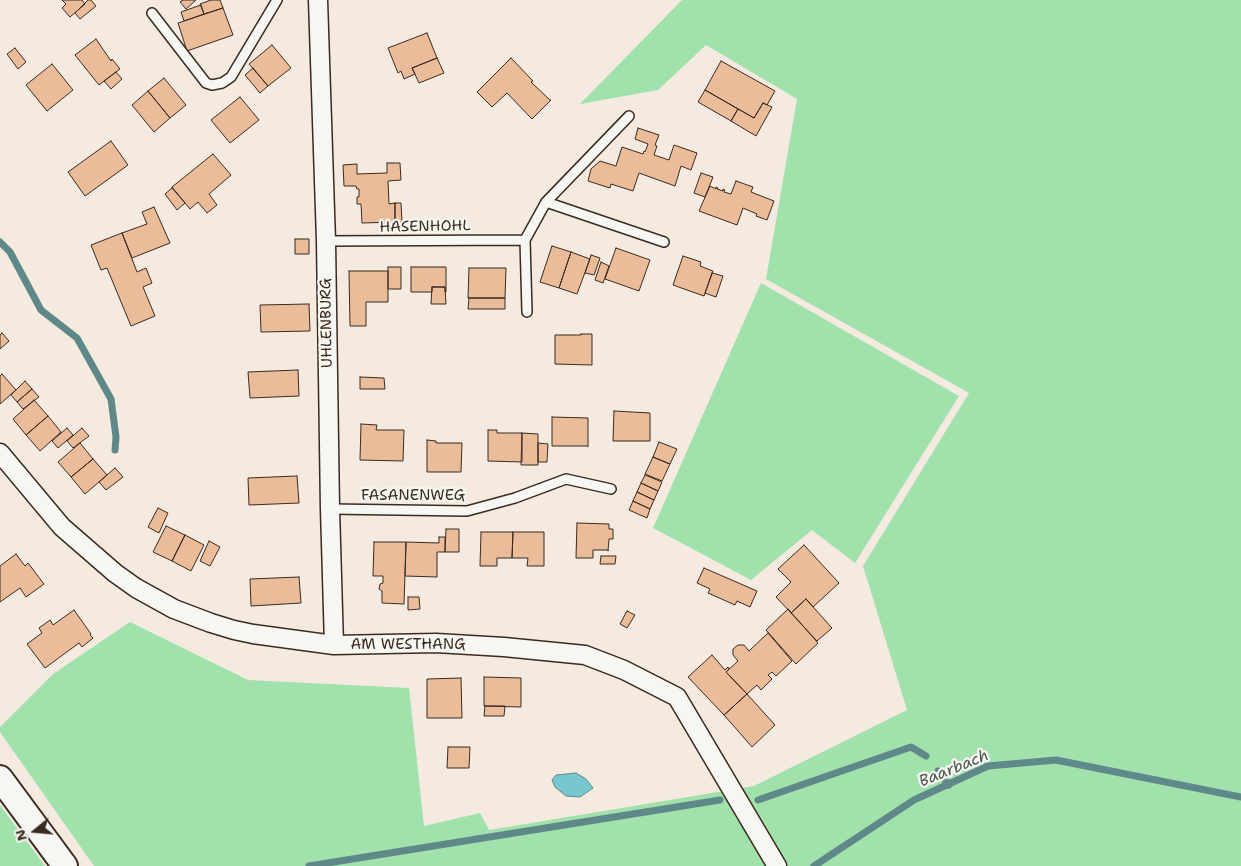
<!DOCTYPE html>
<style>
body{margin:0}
#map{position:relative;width:1241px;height:866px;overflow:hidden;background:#f4eae0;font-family:"Shantell Sans",sans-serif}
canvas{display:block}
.north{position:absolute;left:10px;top:806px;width:50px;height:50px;-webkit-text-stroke:4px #f6f6f2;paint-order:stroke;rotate:253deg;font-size:14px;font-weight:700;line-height:20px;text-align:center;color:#3b2a1e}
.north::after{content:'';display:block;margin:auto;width:18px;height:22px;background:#3b2a1e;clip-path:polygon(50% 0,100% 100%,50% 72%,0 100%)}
</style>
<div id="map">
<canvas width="1241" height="866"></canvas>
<div class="north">N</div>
</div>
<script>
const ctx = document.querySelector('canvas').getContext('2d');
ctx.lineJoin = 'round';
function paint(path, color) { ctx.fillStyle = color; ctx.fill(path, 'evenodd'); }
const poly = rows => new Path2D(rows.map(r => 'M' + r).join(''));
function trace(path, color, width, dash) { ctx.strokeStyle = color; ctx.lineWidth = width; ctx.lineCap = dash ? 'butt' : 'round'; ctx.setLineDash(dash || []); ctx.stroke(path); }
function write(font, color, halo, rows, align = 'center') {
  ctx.font = font + ' "Shantell Sans",sans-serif'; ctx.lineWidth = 4.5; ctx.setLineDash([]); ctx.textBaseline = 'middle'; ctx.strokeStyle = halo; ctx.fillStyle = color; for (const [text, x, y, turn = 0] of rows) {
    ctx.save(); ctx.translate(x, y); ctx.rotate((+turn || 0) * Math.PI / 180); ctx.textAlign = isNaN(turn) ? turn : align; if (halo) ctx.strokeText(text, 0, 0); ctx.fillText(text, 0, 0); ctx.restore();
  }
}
const green = poly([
 [682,0,1241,0,1241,866,94,866,0,732,0,727,53,674,130,622,248,680,409,688,424,826,480,813,489,830,754,786,907,710,863,566,969,393,766,279,797,99,706,45,658,90,580,104],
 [761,283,959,396,855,563,812,530,751,580,653,528],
 [0,805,45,866,0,866]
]);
const water = poly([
 [576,773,586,779,593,788,580,797,566,796,555,787,552,780,556,775,576,773]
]);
const stream = poly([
 [0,242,10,252,41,310,77,338,111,399,116,437,115,450],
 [938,771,949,785],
 [758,800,911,747,926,756],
 [309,866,720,800],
 [814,866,914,800,988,766,1056,760,1241,797]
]);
const building = poly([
 [62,0,82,0,85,4,70,17,62,8,66,4,62,0],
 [88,0,91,0,96,6,80,19,75,13,88,0],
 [183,0,196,0,186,9,180,2,183,0],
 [211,0,220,0,223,8,204,14,200,4,211,0],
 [201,5,204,14,184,21,181,12,201,5],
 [223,8,233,35,187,51,178,23,223,8],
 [427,33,437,58,412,68,415,74,404,79,401,71,398,73,388,48,427,33],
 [96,39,111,61,112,59,120,69,99,85,75,55,96,39],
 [272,45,291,68,268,86,249,64,272,45],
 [15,48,26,62,18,69,7,54,15,48],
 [437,58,444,73,419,83,412,68,437,58],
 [511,58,533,81,531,82,550,100,551,100,532,119,507,93,492,107,477,92,511,58],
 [721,61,775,91,767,105,763,103,754,118,705,90,721,61],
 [52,64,73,90,47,111,26,85,52,64],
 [253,68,268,86,260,93,245,75,253,68],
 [116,72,122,79,111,89,104,81,116,72],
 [164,78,186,105,170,118,148,91,164,78],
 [705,90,738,109,731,121,698,102,705,90],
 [148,91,170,118,154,132,132,105,148,91],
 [240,97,259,120,230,143,211,120,240,97],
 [763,103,772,107,756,136,731,121,738,109,754,118,763,103],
 [638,128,659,135,655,145,657,146,654,155,669,160,674,145,697,153,691,170,681,166,675,186,639,173,633,191,611,184,610,188,588,181,591,169,600,161,616,166,622,147,643,154,644,151,645,152,648,144,635,139,638,128],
 [111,141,128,165,85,196,68,172,111,141],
 [213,154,231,175,209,194,217,205,207,213,198,202,190,209,172,187,213,154],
 [387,163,400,163,401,180,388,181,389,204,395,203,395,222,362,223,361,204,357,204,357,197,359,197,359,189,357,189,356,186,344,186,343,165,357,164,357,174,387,173,387,163],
 [701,173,713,177,705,197,694,193,701,173],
 [736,181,753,187,751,192,774,201,767,220,756,216,757,214,743,208,737,225,699,211,710,186,716,189,716,187,718,188,717,189,723,191,723,189,725,190,724,192,731,194,736,181],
 [172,188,185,203,177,210,165,194,172,188],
 [395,203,401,203,402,222,395,222,395,203],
 [154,207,170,243,132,258,122,233,147,224,142,212,154,207],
 [122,233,137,272,146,268,152,283,143,287,155,316,131,326,107,268,101,270,91,245,122,233],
 [295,239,309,239,309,254,295,254,295,239],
 [552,246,571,252,559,288,540,282,552,246],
 [616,248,650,260,639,291,605,279,616,248],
 [571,252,590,259,577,294,559,288,571,252],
 [591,255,600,258,594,275,585,273,591,255],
 [683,256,701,262,700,266,713,271,704,296,673,285,683,256],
 [601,262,609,266,603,283,595,280,601,262],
 [388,267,401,267,401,289,388,289,388,267],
 [411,267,446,267,446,292,445,292,445,287,432,287,432,292,411,292,411,267],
 [469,268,506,268,505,298,468,298,469,268],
 [349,271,388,271,388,302,366,302,366,326,350,326,349,271],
 [712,273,723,276,716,297,705,293,712,273],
 [432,287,445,287,446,304,431,304,432,287],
 [469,298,505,298,505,309,468,309,469,298],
 [309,304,310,331,261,332,260,305,309,304],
 [2,333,9,341,0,349,0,335,2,333],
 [581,334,592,334,592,365,555,364,555,335,581,335,581,334],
 [298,370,299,396,250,398,248,372,298,370],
 [2,374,16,390,0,404,0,376,2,374],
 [360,377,384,378,385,389,360,389,360,377],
 [25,381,32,389,17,402,11,395,25,381],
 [32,389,39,397,23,409,17,402,32,389],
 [34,400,48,416,26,435,13,419,34,400],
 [614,411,650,413,650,441,613,441,614,411],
 [48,416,61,432,40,451,26,435,48,416],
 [552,417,588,418,588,447,587,446,552,446,552,417],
 [361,424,377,425,376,430,404,430,403,461,360,460,361,424],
 [67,428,73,435,58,448,52,441,67,428],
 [82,428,89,436,73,448,67,441,82,428],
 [488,430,497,430,497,433,522,433,522,462,488,461,488,430],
 [522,433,538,434,538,465,521,465,522,433],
 [427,440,436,441,436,443,462,443,461,472,427,472,427,440],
 [659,442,677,449,670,464,653,457,659,442],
 [80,443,93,459,71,477,58,462,80,443],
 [538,443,548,444,547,462,538,462,538,443],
 [653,457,670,464,662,481,645,474,653,457],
 [93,459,107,475,85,494,71,477,93,459],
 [115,468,123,477,106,490,99,482,115,468],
 [645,475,662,482,658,491,641,483,645,475],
 [297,476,299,503,249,505,248,478,297,476],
 [641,483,658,491,654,500,637,492,641,483],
 [637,492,654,500,650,509,633,501,637,492],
 [633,501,650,509,647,518,629,510,633,501],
 [158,508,168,513,159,533,148,527,158,508],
 [577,523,609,524,609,529,613,529,613,539,609,539,608,551,608,550,593,550,593,558,576,558,577,523],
 [166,526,185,535,172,561,153,552,166,526],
 [446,529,459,529,459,552,445,552,446,529],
 [481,532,513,532,512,558,497,558,497,566,480,566,481,532],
 [513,532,544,532,544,566,527,566,528,558,512,558,513,532],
 [185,535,204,545,191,571,172,561,185,535],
 [439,537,445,537,445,552,437,552,437,577,405,576,406,542,439,543,439,537],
 [209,541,220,547,210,566,200,561,209,541],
 [374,542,406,542,404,604,382,603,382,591,379,589,380,584,383,583,383,576,373,576,374,542],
 [804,545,839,583,813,607,806,599,791,613,776,597,791,582,778,569,804,545],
 [16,554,25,566,28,563,44,584,26,597,20,588,0,602,0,566,16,554],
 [601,556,616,556,615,564,600,564,601,556],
 [704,568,757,591,750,607,737,601,735,605,708,593,710,589,697,583,704,568],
 [299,577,301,603,251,606,250,579,299,577],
 [408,597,419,597,420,609,408,610,408,597],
 [806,599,832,628,817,641,791,613,806,599],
 [788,609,818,643,796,664,766,630,788,609],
 [74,610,91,634,90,635,93,638,82,647,79,643,45,668,27,644,42,633,39,628,50,620,53,625,74,610],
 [627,611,635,615,627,628,620,624,627,611],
 [768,633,792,661,776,676,772,672,768,675,772,679,761,690,757,685,747,694,726,672,738,661,733,655,733,649,738,645,744,645,749,651,768,633],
 [712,655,725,670,728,667,729,669,726,672,747,694,724,715,688,677,712,655],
 [484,677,521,678,521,707,484,706,484,677],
 [461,678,462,718,427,718,427,679,461,678],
 [747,694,775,725,752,747,724,715,747,694],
 [485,706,505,706,504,716,484,716,485,706],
 [448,747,470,747,469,768,447,768,448,747]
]);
const lane = poly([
 [152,13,206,83,212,85,222,83,231,77,277,0],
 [546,202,664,242],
 [525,240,527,312],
 [326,241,525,240,546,202,629,116],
 [330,509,467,511,515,498,566,479,611,489]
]);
const street = poly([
 [318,0,326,241,330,509,334,645],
 [0,453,62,527,115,573,136,588,174,609,211,623,234,630,253,634,334,645,436,643,504,647,585,655,624,670,677,697,777,866]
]);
const secondary = poly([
 [0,778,65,866]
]);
const streetNames = [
 ["HASENHOHL",425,227,-1],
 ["UHLENBURG",327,323,-91],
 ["FASANENWEG",413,496],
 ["AM WESTHANG",408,645]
];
const waterNames = [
 ["Baarbach",954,769,-22]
];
paint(green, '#a1e1ab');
paint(water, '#77c8ce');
trace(water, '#5f8988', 1);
trace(stream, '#5f8988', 7);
paint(building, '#eabc9a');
trace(building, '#3b2a1e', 1);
trace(lane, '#3b2a1e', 12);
trace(street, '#3b2a1e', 21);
trace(secondary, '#3b2a1e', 28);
trace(lane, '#f6f6f2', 9);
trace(street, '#f6f6f2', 18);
trace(secondary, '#f6f6f2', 24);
write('15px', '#3b2a1e', '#f6f6f2', streetNames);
write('italic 16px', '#4d5953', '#f6f6f2', waterNames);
</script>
